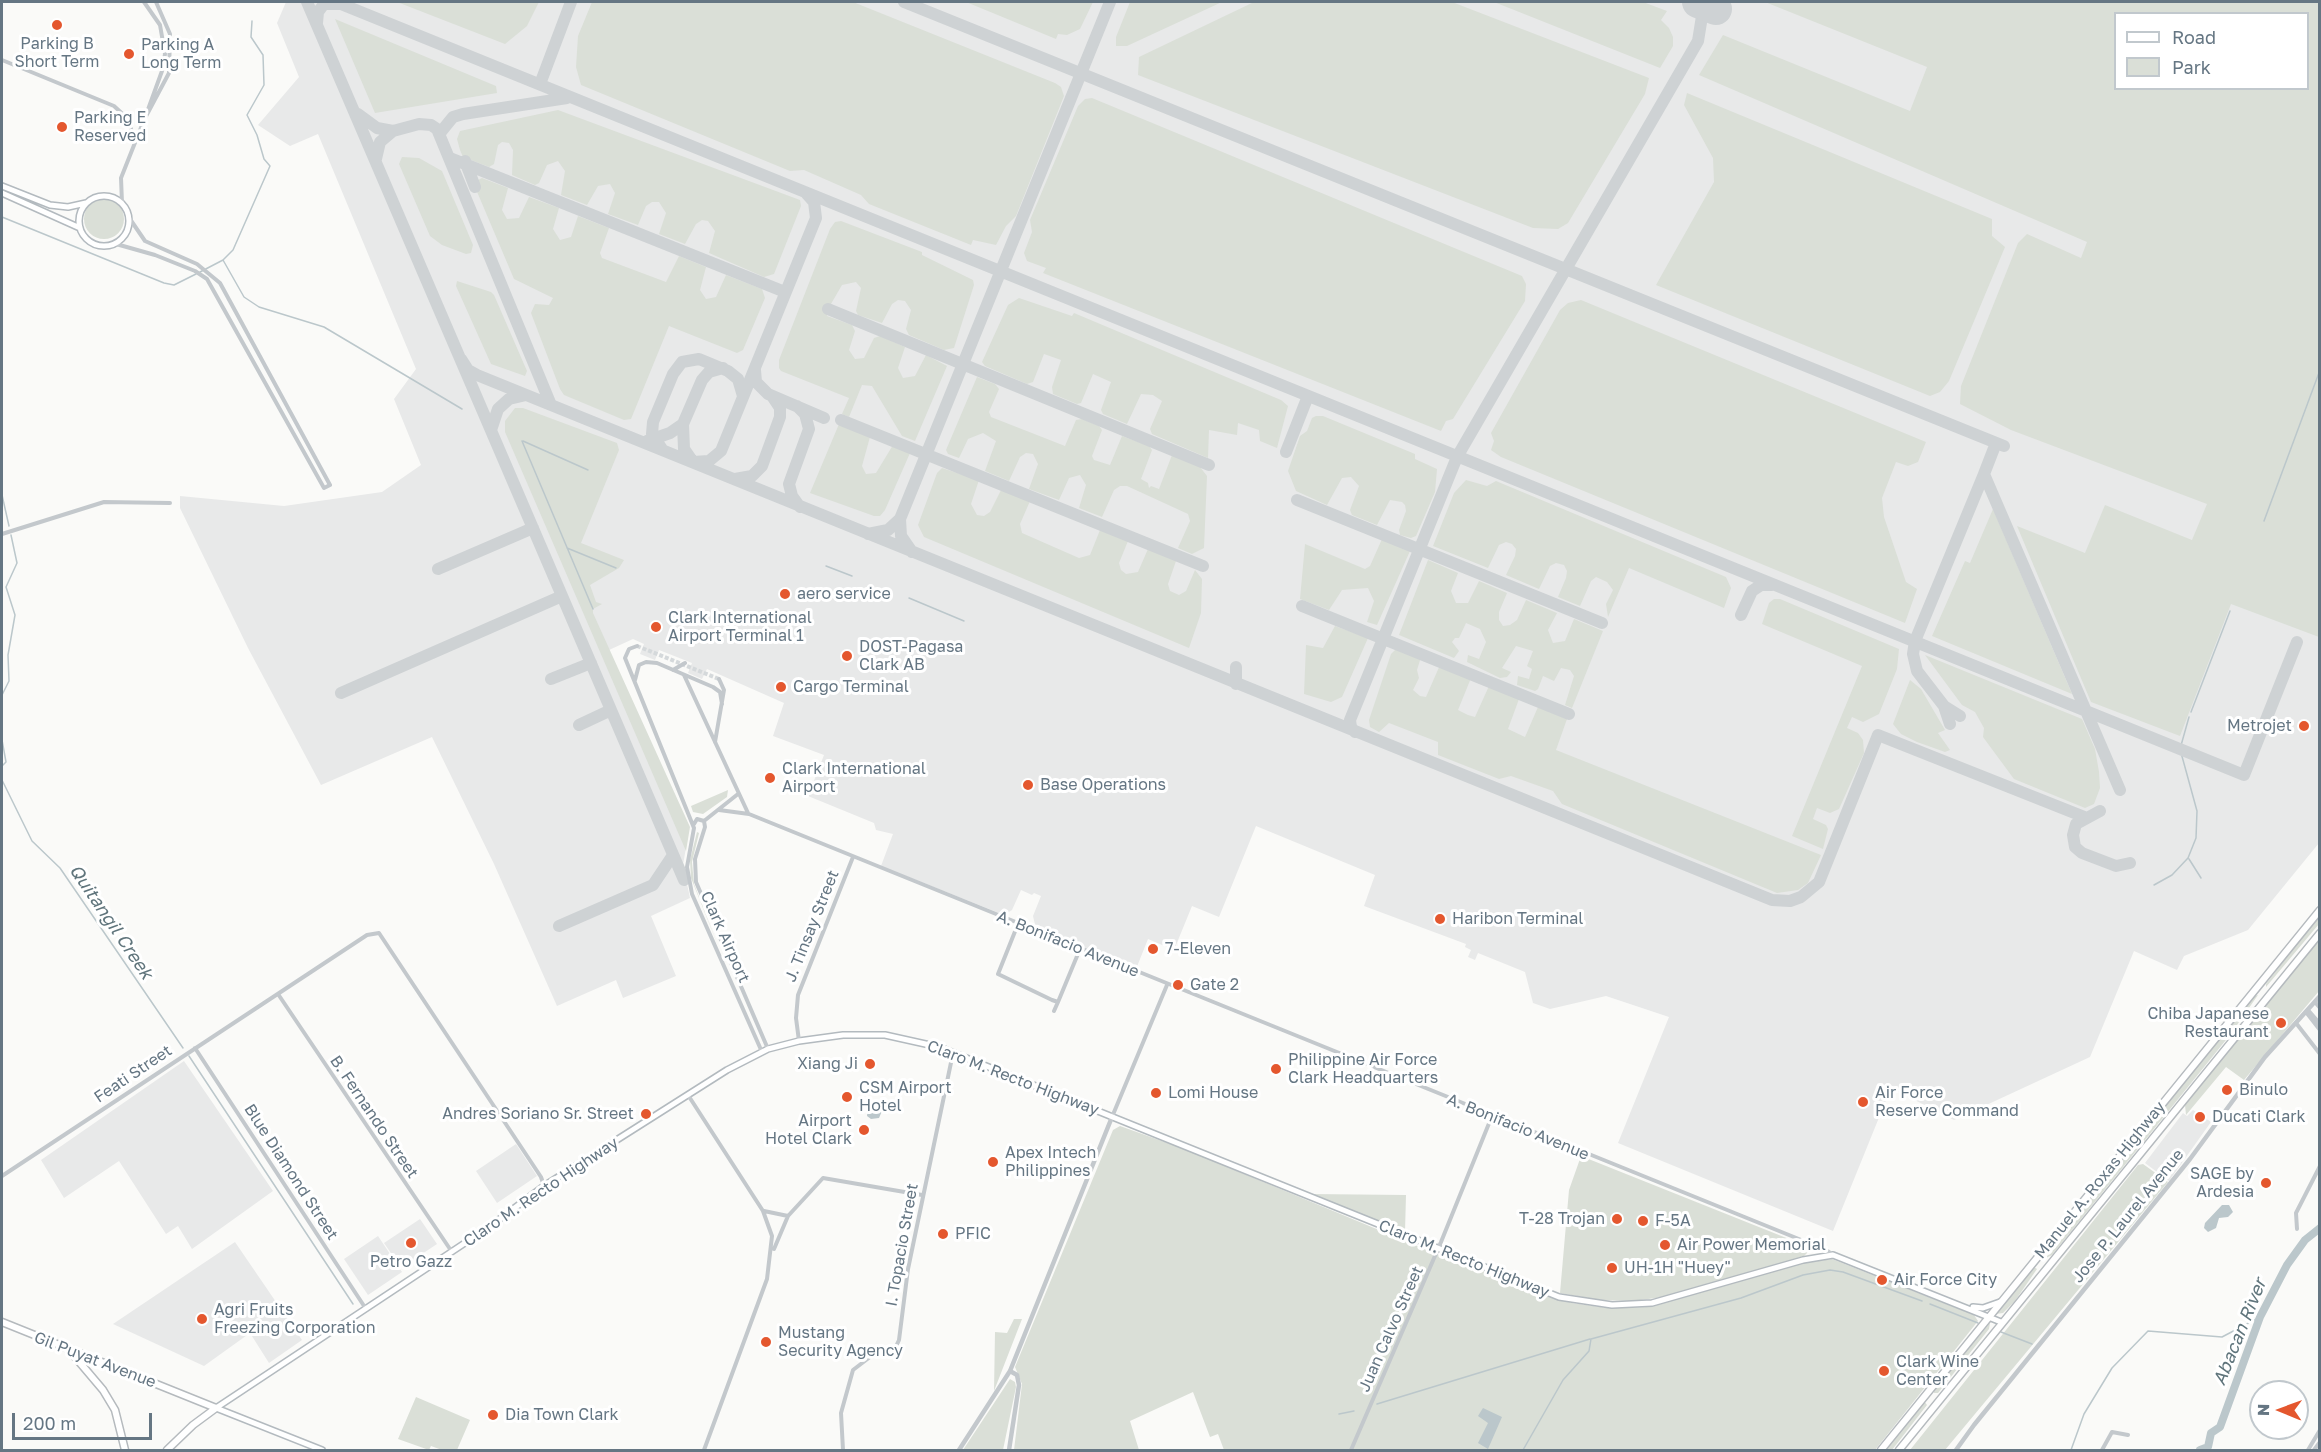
<!DOCTYPE html>
<style>
body{margin:0}
#map{position:relative;width:2321px;height:1452px;overflow:hidden;background:#fafaf8;font-family:"Golos Text",sans-serif}
canvas{display:block}
.frame{position:absolute;inset:0;border:3px solid #657683;pointer-events:none}
.legend{position:absolute;left:2114px;top:12px;width:195px;height:78px;box-sizing:border-box;background:#fff;border:2px solid #c1c8cd;margin:0;padding:8px 10px;list-style:none;font-size:18px;color:#657683}
.legend li{display:flex;align-items:center;gap:12px;height:30px}
.legend b{width:30px;border:2px solid #c1c8cd}
.north{position:absolute;left:2249px;top:1380px;width:60px;height:60px;box-sizing:border-box;background:#fff;border:2px solid #c1c8cd;border-radius:50%;rotate:271deg;font-size:16px;font-weight:700;line-height:24px;text-align:center;color:#657683}
.north::after{content:'';display:block;margin:auto;width:21px;height:27px;background:#e4572e;clip-path:polygon(50% 0,100% 100%,50% 72%,0 100%)}
.scale{position:absolute;left:12px;top:1413px;width:140px;height:27px;box-sizing:border-box;border:3px solid #657683;border-top:0;padding-left:8px;font-size:18px;line-height:21px;white-space:nowrap;color:#657683;-webkit-text-stroke:4px #fff;paint-order:stroke}
</style>
<div id="map">
<canvas width="2321" height="1452"></canvas>
<div class="frame"></div>
<ul class="legend">
<li><b style="height:8px;background:#fff"></b>Road</li>
<li><b style="height:16px;background:#dadfd7"></b>Park</li>
</ul>
<div class="north">N</div>
<div class="scale">200 m</div>
</div>
<script>
const ctx = document.querySelector('canvas').getContext('2d');
ctx.lineJoin = 'round';
function paint(path, color) { ctx.fillStyle = color; ctx.fill(path, 'evenodd'); }
const poly = rows => new Path2D(rows.map(r => 'M' + r).join(''));
function trace(path, color, width, dash) { ctx.strokeStyle = color; ctx.lineWidth = width; ctx.lineCap = dash ? 'butt' : 'round'; ctx.setLineDash(dash || []); ctx.stroke(path); }
function write(font, color, halo, rows, align = 'center') {
  ctx.font = font + ' "Golos Text",sans-serif'; ctx.lineWidth = 6; ctx.setLineDash([]); ctx.textBaseline = 'middle'; ctx.strokeStyle = halo; ctx.fillStyle = color; for (const [text, x, y, turn = 0] of rows) {
    ctx.save(); ctx.translate(x, y); ctx.rotate((+turn || 0) * Math.PI / 180); ctx.textAlign = isNaN(turn) ? turn : align; if (halo) ctx.strokeText(text, 0, 0); ctx.fillText(text, 0, 0); ctx.restore();
  }
}
const built = poly([
 [286,2,2319,2,2319,843,2248,930,2184,956,2177,970,2134,951,2090,1057,1954,1120,1891,1088,1833,1231,1618,1143,1669,1017,1606,996,1550,1009,1533,1003,1525,972,1478,953,1475,960,1468,957,1471,950,1465,947,1466,944,1364,906,1375,875,1256,826,1219,917,1192,906,1174,950,1148,939,1136,969,1036,929,1033,916,1041,896,1034,893,1032,895,1021,890,1012,910,1004,915,881,866,893,834,876,830,874,823,808,796,824,755,773,736,784,703,707,669,702,679,688,673,692,663,659,650,655,660,640,654,644,644,633,639,609,650,688,836,683,865,690,898,651,916,676,976,623,998,616,980,557,1006,494,864,432,737,321,785,248,648,180,508,180,496,284,506,382,492,421,465,394,399,416,369,318,134,290,146,258,125,299,77,277,23],
 [2116,14,2308,14,2308,88,2116,88],
 [184,1061,273,1191,192,1249,178,1226,166,1234,119,1161,64,1198,41,1160],
 [2193,1110,2211,1122,2169,1181,2145,1163,2183,1113,2187,1116],
 [516,1144,537,1176,497,1203,476,1171],
 [420,1219,437,1244,401,1268,384,1243],
 [378,1236,402,1272,368,1295,344,1259],
 [235,1242,302,1340,269,1363,250,1333,204,1366,113,1324]
]);
const green = poly([
 [397,2,539,2,527,26,505,44],
 [592,2,853,2,1055,83,1061,87,1064,96,1016,216,1006,226,996,245,973,240,971,245,869,204,861,195,804,170,790,171,581,85,576,67,578,36],
 [966,2,1093,2,1080,29,1067,35,1058,34,1056,39],
 [1130,2,1222,2,1127,46,1116,46,1116,37],
 [1254,2,1452,2,1649,78,1645,94,1568,223,1558,229,1533,228,1138,75,1139,57],
 [1494,2,1643,2,1667,11,1661,20,1669,28,1673,37,1673,46,1660,68],
 [1765,2,2319,2,2319,637,2231,604,2180,736,2091,702,2017,526,2085,553,2105,505,2192,540,2207,504,2011,430,1960,404,1961,386,2018,243,2027,234,2081,258,2087,242,1699,75,1723,35,1910,111,1927,67],
 [2116,14,2308,14,2308,88,2116,88],
 [335,19,496,86,497,93,375,113],
 [1687,93,1992,219,1992,236,2005,247,1949,381,1940,392,1930,396,1656,285,1714,182,1713,158,1684,105],
 [1092,98,1522,276,1526,284,1525,301,1453,419,1446,421,1441,431,1043,273,1046,268,1027,261,1024,253,1032,232,1030,220,1078,106,1085,99],
 [558,110,800,200,801,206,774,274,764,277,709,253,715,231,708,221,702,220,696,224,685,244,659,234,666,213,659,202,652,202,646,206,638,225,608,214,615,193,610,184,598,186,587,205,561,195,565,171,558,161,547,165,539,183,535,185,512,175,513,150,509,143,502,142,498,145,494,164,489,167,463,157,460,150,457,139,460,131],
 [402,157,419,158,442,171,473,245,471,253,466,254,442,245,430,236,399,164],
 [482,178,508,188,502,210,507,219,519,218,529,197,559,208,553,229,560,240,571,237,578,216,609,228,600,253,602,258,666,282,679,256,706,267,700,290,706,299,716,297,726,275,762,289,765,298,743,350,737,353,669,326,631,419,624,420,564,395,560,389,531,313,535,304,549,305,553,298,514,279,475,187,476,181],
 '84 219a20 20 0 1 1 40 0a20 20 0 1 1-40 0Z',
 [841,221,922,252,922,255,973,280,974,285,954,348,944,350,909,335,906,329,911,310,905,301,898,300,892,304,882,323,858,315,856,311,861,288,856,282,842,285,828,309,827,316,852,325,855,331,849,350,855,359,864,358,874,338,880,336,905,347,898,368,903,378,915,376,926,355,947,366,915,441,902,436,872,386,862,385,849,417,842,414,849,398,781,371,779,368,779,360,830,229,835,222],
 [457,281,491,292,494,295,527,371,525,376,491,364,456,286],
 [1019,298,1072,316,1074,313,1281,400,1288,406,1277,448,1260,441,1259,430,1238,423,1237,435,1209,430,1208,458,1152,434,1150,429,1162,401,1153,395,1141,394,1127,424,1103,414,1101,410,1111,382,1093,374,1081,403,1077,404,1053,394,1052,387,1061,360,1044,354,1033,382,1027,384,985,366,982,362,1008,305],
 [1581,300,1926,442,1918,462,1908,466,1896,462,1882,498,1884,517,1906,582,1917,589,1905,623,1501,457,1491,450,1494,441,1491,433,1560,310,1568,303],
 [977,377,995,384,999,389,989,412,991,417,1065,446,1076,420,1082,419,1099,426,1102,430,1092,456,1094,460,1110,465,1122,436,1149,446,1152,450,1141,479,1148,483,1149,488,1151,486,1159,489,1172,455,1200,467,1207,476,1204,548,1192,554,1178,548,1190,521,1188,514,1127,486,1120,486,1114,490,1102,517,1079,508,1086,485,1080,475,1069,478,1059,500,1029,489,1038,464,1033,454,1026,453,1020,457,1009,481,985,471,996,441,983,433,968,439,959,458,948,454,946,450],
 [515,408,523,408,617,443,619,450,581,543,624,560,619,568,590,585,596,602,602,604,593,609,593,613,690,827,686,851,505,432,505,421],
 [1316,416,1323,416,1415,454,1415,459,1437,469,1435,492,1416,536,1411,538,1400,535,1399,530,1406,511,1405,505,1402,502,1390,500,1377,525,1352,515,1350,510,1359,486,1351,477,1342,478,1327,505,1296,491,1288,471,1300,436,1307,431,1312,418],
 [839,424,870,437,862,466,866,474,876,473,893,445,910,453,885,510,880,516,874,516,810,493],
 [942,468,979,480,971,504,977,515,984,516,990,512,1001,490,1030,501,1020,524,1022,533,1079,558,1090,555,1100,530,1128,541,1119,563,1121,570,1126,574,1138,572,1148,549,1176,561,1168,584,1170,591,1179,595,1186,591,1195,570,1202,579,1201,613,1189,648,924,537,918,525,937,473],
 [1466,480,1487,486,1496,481,1726,577,1731,588,1724,608,1629,568,1608,617,1606,604,1613,590,1607,582,1596,577,1591,581,1580,606,1558,597,1566,578,1567,571,1564,565,1556,563,1550,566,1539,589,1506,575,1515,556,1516,549,1512,544,1506,542,1499,545,1488,568,1433,546,1454,493],
 [1993,509,2072,694,1932,636,1965,561,1970,563],
 [1382,539,1410,551,1377,625,1367,622,1374,601,1368,588,1342,590,1329,610,1300,599,1305,544,1365,569,1370,566],
 [1428,560,1458,573,1451,591,1456,603,1468,603,1479,581,1507,593,1499,612,1499,620,1503,626,1510,625,1517,620,1526,600,1557,613,1548,630,1553,643,1565,641,1574,619,1603,631,1572,708,1565,705,1574,676,1570,670,1561,668,1554,681,1543,676,1538,689,1535,691,1517,685,1518,676,1529,679,1532,669,1527,666,1533,651,1516,646,1502,668,1511,672,1507,677,1500,678,1467,662,1468,655,1479,659,1486,642,1480,629,1466,623,1459,638,1455,638,1452,642,1459,651,1454,658,1399,635],
 [1774,599,1780,599,1899,649,1897,669,1879,714,1863,722,1852,717,1847,728,1858,733,1863,740,1864,753,1839,809,1830,813,1817,808,1813,819,1826,825,1828,829,1823,849,1792,836,1862,666,1762,624,1769,603],
 [1335,626,1368,638,1342,697,1331,702,1304,694,1306,645,1323,648],
 [1398,647,1421,657,1417,670,1419,678,1413,690,1420,696,1426,697,1440,665,1471,678,1458,710,1468,715,1475,717,1489,686,1519,699,1508,729,1525,737,1538,707,1567,719,1556,750,1821,855,1808,883,1798,890,1777,893,1562,804,1553,791,1511,776,1499,779,1438,755,1438,742,1389,723,1379,732,1370,727,1369,720,1391,654],
 [1925,655,2082,719,2095,749,2099,772,2100,788,2094,804,2085,808,2014,779,1983,737,1984,728,1975,712,1962,705],
 [1910,680,1921,689,1945,730,1938,733,1950,750,1945,752,1917,742,1901,734,1893,724],
 [728,790,727,797,703,814,693,812,691,806],
 [697,832,699,833,692,862,694,884,719,948,691,878,690,860],
 [2319,916,2319,924,2266,987,2266,984],
 [2319,940,2319,991,2244,1080,2226,1067,2186,1115,2185,1105],
 [2258,995,2230,1035,2052,1255,2046,1258,2072,1219,2254,996],
 [1120,1126,1184,1149,1444,1257,1572,1303,1608,1308,1647,1307,1798,1264,1832,1259,1974,1315,1978,1321,1875,1450,1224,1450,1218,1434,1210,1437,1193,1392,1130,1421,1139,1450,1014,1450,1022,1384,1015,1367,1113,1130],
 [1581,1156,1804,1245,1809,1251,1804,1256,1724,1282,1671,1296,1633,1301,1600,1300,1560,1293,1569,1190],
 [2143,1164,2168,1182,1945,1450,1910,1450,2138,1165],
 [1310,1194,1406,1195,1405,1232],
 [2034,1267,2037,1269,2015,1301,2003,1313,1996,1314],
 [1014,1319,1022,1319,994,1391,995,1332,1007,1333],
 [1990,1323,1989,1329,1938,1393,1934,1393,1934,1389],
 [1010,1379,1015,1382,1016,1387,1003,1450,963,1450],
 [416,1397,470,1420,457,1450,442,1450,431,1446,429,1450,398,1439],
 [1924,1401,1927,1405,1892,1450,1885,1450]
]);
const water = poly([
 [865,1100,870,1105,880,1106,882,1111,879,1118,871,1119,867,1116,868,1107,863,1104],
 [2222,1205,2229,1205,2233,1212,2228,1217,2219,1218,2216,1228,2208,1232,2204,1228,2205,1223],
 [1483,1408,1502,1417,1488,1449,1478,1443,1488,1423,1478,1416]
]);
const stream = poly([
 [2,217,164,283,174,285,196,274],
 [223,260,244,297,259,307,324,327,462,409],
 [200,272,223,260,233,250,270,166,264,159,257,135,247,115,264,85,263,55,251,37,252,21],
 [522,441,593,609],
 [523,441,588,470],
 [2,495,9,526],
 [2264,521,2320,370],
 [567,548,616,568],
 [826,566,852,576],
 [909,598,964,621],
 [2,695,9,681,8,655,15,615,6,587,17,563,11,535],
 [2191,712,2230,611],
 [2,740,6,762,2,766],
 [2,780,32,841,60,868,183,1048],
 [2189,859,2201,878],
 [2154,885,2172,875,2188,858,2196,838,2197,811,2180,749,2189,717],
 [189,1056,353,1304],
 [1930,1304,1978,1323],
 [2001,1332,2032,1344],
 [1377,1404,1590,1339],
 [1339,1414,1354,1411],
 [1523,1450,1563,1380,1589,1351,1591,1339,1741,1298,1803,1275,1830,1270,1843,1272,1922,1301],
 [2071,1450,2084,1414,2112,1368,2148,1331,2222,1337,2260,1317]
]);
const river = poly([
 [2200,1450,2208,1447,2211,1433,2220,1427,2260,1317,2287,1265,2305,1240,2320,1228]
]);
const taxiway = poly([
 [307,2,684,880],
 [336,2,2244,775,2297,642],
 [904,2,2004,446],
 [317,23,318,12,324,4,343,4],
 [540,84,571,2],
 [358,114,377,128,393,131],
 [440,133,453,117,463,114,567,98],
 [450,158,785,292],
 [376,159,380,142,393,131,419,124,431,125,437,129,551,405],
 [465,161,475,187],
 [828,309,1209,465],
 [461,359,468,370,477,375,1772,900,1790,901,1801,897,1819,882,1878,735,2087,818],
 [723,368,709,372,702,380,683,424,684,449,693,462,709,461,721,451,816,218,814,202,806,193],
 [755,370,756,382,768,394,824,418],
 [797,406,805,414,809,429,789,484,792,496,800,507],
 [841,420,1203,566],
 [491,430,498,409,509,399,526,395],
 [647,441,670,433,683,424],
 [1996,443,1984,474,2120,790],
 [662,449,652,434,653,422,673,374,682,362,699,359,728,371,738,379,743,396],
 [1286,452,1308,396],
 [735,479,752,476,762,466,780,417,780,408,772,396],
 [1297,500,1602,623],
 [900,519,901,536,912,552],
 [868,534,888,530,900,519,1110,2],
 [438,569,533,528],
 [1302,606,1569,714],
 [1741,615,1752,591,1761,585,1772,585],
 [551,679,591,663],
 [1236,684,1236,667],
 [341,693,562,596],
 [1944,706,1950,724],
 [1960,716,1944,706,1917,671,1913,654,1915,641,1984,474],
 [579,725,611,710],
 [1355,732,1351,727,1350,720,1457,457,1698,41,1704,4],
 [2100,811,2076,824,2073,835,2075,847,2082,853,2116,866,2130,863],
 [559,926,653,885,673,855]
]);
const runway = poly([
 [1698,2,1716,9]
]);
const minorTunnel = poly([
 [637,646,719,679]
]);
const minor = poly([
 [144,2,160,25,165,54,162,71,146,115],
 [2,60,114,106,127,118,135,140],
 [122,203,121,178,144,120,169,73,170,34,156,2],
 [116,244,155,255,195,271,207,279,324,488,330,485,220,283,197,264,145,241,130,219],
 [2,534,104,502,170,503],
 [637,646,629,649,625,658,694,828,687,867,692,894,762,1052],
 [673,670,685,663],
 [684,675,748,813],
 [635,680,639,665,646,662,657,663,713,687,720,692,722,704],
 [715,742,724,690,719,679],
 [719,810,749,814,1826,1250,1833,1255],
 [704,821,705,827,695,859,696,882,768,1049],
 [704,821,738,794],
 [694,824,697,819,704,821],
 [1018,924,998,974,1052,1000,1058,1002,1080,949],
 [278,994,452,1252],
 [2315,1002,2320,1008],
 [2308,1010,2320,1024],
 [1054,1011,1058,1002],
 [2306,1012,2320,1030],
 [2296,1023,2320,1054],
 [799,1041,796,1018,798,995,853,857],
 [195,1048,366,1309],
 [688,1095,763,1211,772,1236,767,1279,704,1450],
 [1112,1117,1167,985],
 [2,1176,367,935,379,933,541,1177,544,1186],
 [764,1211,788,1216],
 [2297,1229,2296,1213,2320,1166],
 [774,1249,788,1216,823,1178,922,1195],
 [843,1450,841,1413,853,1370,870,1357,894,1351,899,1340,908,1269,953,1053],
 [1351,1450,1441,1242,1492,1116],
 [2102,1450,2112,1432,2128,1435],
 [2308,1450,2320,1430],
 [2314,1450,2320,1442]
]);
const tertiary = poly([
 [959,1450,1010,1371,1112,1117],
 [1009,1450,1019,1385,1017,1375,1010,1371],
 [1956,1450,1974,1425,2190,1159,2265,1057,2320,996]
]);
const secondary = poly([
 [2,186,50,205,68,207,86,203],
 [2,193,80,228],
 '79 221a25 25 0 1 1 50 0a25 25 0 1 1-50 0Z',
 [1973,1307,1983,1308,2000,1302],
 [216,1408,489,1227,544,1186,727,1070,768,1049,799,1041,843,1035,885,1035,939,1047,1559,1297,1612,1305,1652,1303,1803,1260,1833,1255,2001,1322],
 [216,1408,322,1450]
]);
const primary = poly([
 [2,1322,216,1408],
 [70,1351,103,1390,115,1410,125,1450],
 [167,1450,193,1425,216,1408],
 [1881,1450,2320,910],
 [1899,1450,2320,933]
]);
const markers = [
 [57,25,6,"#e4572e"],
 [129,54,6,"#e4572e"],
 [62,127,6,"#e4572e"],
 [785,594,6,"#e4572e"],
 [656,627,6,"#e4572e"],
 [847,656,6,"#e4572e"],
 [781,687,6,"#e4572e"],
 [2304,726,6,"#e4572e"],
 [770,778,6,"#e4572e"],
 [1028,785,6,"#e4572e"],
 [1440,919,6,"#e4572e"],
 [1153,949,6,"#e4572e"],
 [1178,985,6,"#e4572e"],
 [2281,1023,6,"#e4572e"],
 [870,1064,6,"#e4572e"],
 [1276,1069,6,"#e4572e"],
 [2227,1090,6,"#e4572e"],
 [1156,1093,6,"#e4572e"],
 [847,1097,6,"#e4572e"],
 [1863,1102,6,"#e4572e"],
 [646,1114,6,"#e4572e"],
 [2200,1117,6,"#e4572e"],
 [864,1130,6,"#e4572e"],
 [993,1162,6,"#e4572e"],
 [2266,1183,6,"#e4572e"],
 [1617,1219,6,"#e4572e"],
 [1643,1221,6,"#e4572e"],
 [943,1234,6,"#e4572e"],
 [411,1243,6,"#e4572e"],
 [1665,1245,6,"#e4572e"],
 [1612,1268,6,"#e4572e"],
 [1882,1280,6,"#e4572e"],
 [202,1319,6,"#e4572e"],
 [766,1342,6,"#e4572e"],
 [1884,1371,6,"#e4572e"],
 [493,1415,6,"#e4572e"]
];
const poiNames = [
 ["Parking B",57,44,"center"],
 ["Short Term",57,62,"center"],
 ["Parking A",141,45],
 ["Long Term",141,63],
 ["Parking E",74,118],
 ["Reserved",74,136],
 ["aero service",797,594],
 ["Clark International",668,618],
 ["Airport Terminal 1",668,636],
 ["DOST-Pagasa",859,647],
 ["Clark AB",859,665],
 ["Cargo Terminal",793,687],
 ["Metrojet",2292,726,"right"],
 ["Clark International",782,769],
 ["Airport",782,787],
 ["Base Operations",1040,785],
 ["Haribon Terminal",1452,919],
 ["7-Eleven",1165,949],
 ["Gate 2",1190,985],
 ["Chiba Japanese",2269,1014,"right"],
 ["Restaurant",2269,1032,"right"],
 ["Philippine Air Force",1288,1060],
 ["Clark Headquarters",1288,1078],
 ["Xiang Ji",858,1064,"right"],
 ["CSM Airport",859,1088],
 ["Hotel",859,1106],
 ["Binulo",2239,1090],
 ["Lomi House",1168,1093],
 ["Air Force",1875,1093],
 ["Reserve Command",1875,1111],
 ["Andres Soriano Sr. Street",634,1114,"right"],
 ["Ducati Clark",2212,1117],
 ["Airport",852,1121,"right"],
 ["Hotel Clark",852,1139,"right"],
 ["Apex Intech",1005,1153],
 ["Philippines",1005,1171],
 ["SAGE by",2254,1174,"right"],
 ["Ardesia",2254,1192,"right"],
 ["T-28 Trojan",1605,1219,"right"],
 ["F-5A",1655,1221],
 ["PFIC",955,1234],
 ["Air Power Memorial",1677,1245],
 ["Petro Gazz",411,1262,"center"],
 ["UH-1H \"Huey\"",1624,1268],
 ["Air Force City",1894,1280],
 ["Agri Fruits",214,1310],
 ["Freezing Corporation",214,1328],
 ["Mustang",778,1333],
 ["Security Agency",778,1351],
 ["Clark Wine",1896,1362],
 ["Center",1896,1380],
 ["Dia Town Clark",505,1415]
];
const streetNames = [
 ["J. Tinsay Street",812,926,-68],
 ["Clark Airport",725,937,66],
 ["A. Bonifacio Avenue",1068,944,22],
 ["Feati Street",133,1074,-34],
 ["Claro M. Recto Highway",1013,1078,21],
 ["B. Fernando Street",374,1117,56],
 ["A. Bonifacio Avenue",1518,1127,22],
 ["Blue Diamond Street",291,1172,57],
 ["Manuel A. Roxas Highway",2100,1180,-51],
 ["Claro M. Recto Highway",541,1192,-34],
 ["Jose P. Laurel Avenue",2128,1216,-51],
 ["I. Topacio Street",902,1245,-80],
 ["Claro M. Recto Highway",1464,1259,22],
 ["Juan Calvo Street",1391,1329,-66],
 ["Gil Puyat Avenue",95,1360,21]
];
const waterNames = [
 ["Quitangil Creek",111,922,56],
 ["Abacan River",2240,1332,-68]
];
paint(built, '#e8e9e9');
paint(green, '#dadfd7');
paint(water, '#bbc7cb');
trace(stream, '#bbc7cb', 1.5);
trace(river, '#bbc7cb', 8);
trace(taxiway, '#ced2d4', 12);
trace(runway, '#ced2d4', 32);
trace(minorTunnel, '#d5d9db', 4, [4, 2]);
trace(secondary, '#b3babf', 8);
trace(primary, '#b5babe', 9);
trace(minor, '#c3c8cc', 4);
trace(tertiary, '#c3c8cc', 4.5);
trace(secondary, '#fff', 5);
trace(primary, '#fff', 6);
for (const [x, y, r, color] of markers) { const dot = new Path2D(); dot.arc(x, y, r, 0, 2 * Math.PI); ctx.fillStyle = color; ctx.fill(dot); trace(dot, '#fff', 2); }
write('16px', '#657683', '#fff', poiNames, 'left');
write('16px', '#657683', '#fff', streetNames);
write('italic 18px', '#60757c', '#fff', waterNames);
</script>
